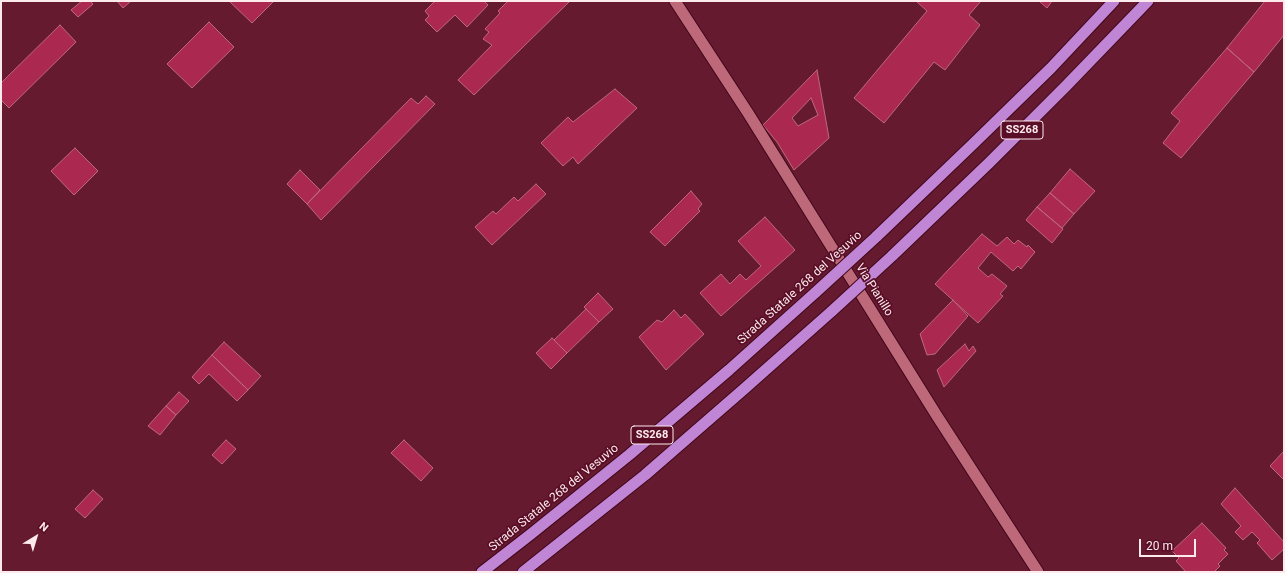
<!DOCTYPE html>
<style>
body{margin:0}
#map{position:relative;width:1285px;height:573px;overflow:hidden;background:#661a30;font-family:Roboto,sans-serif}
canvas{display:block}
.frame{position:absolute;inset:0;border:2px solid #fdeaec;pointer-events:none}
.north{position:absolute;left:16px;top:517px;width:40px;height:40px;-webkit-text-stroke:3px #5a0d26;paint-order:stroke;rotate:38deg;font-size:11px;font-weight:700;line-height:16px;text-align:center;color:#fdeaec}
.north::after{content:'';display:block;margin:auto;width:14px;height:18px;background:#fdeaec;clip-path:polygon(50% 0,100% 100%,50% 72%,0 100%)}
.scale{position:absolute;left:1139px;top:539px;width:57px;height:18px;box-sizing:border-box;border:2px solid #fdeaec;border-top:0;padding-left:5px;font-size:12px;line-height:14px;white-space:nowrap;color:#fdeaec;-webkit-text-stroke:3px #5a0d26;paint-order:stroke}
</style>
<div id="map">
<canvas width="1285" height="573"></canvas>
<div class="frame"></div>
<div class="north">N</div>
<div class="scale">20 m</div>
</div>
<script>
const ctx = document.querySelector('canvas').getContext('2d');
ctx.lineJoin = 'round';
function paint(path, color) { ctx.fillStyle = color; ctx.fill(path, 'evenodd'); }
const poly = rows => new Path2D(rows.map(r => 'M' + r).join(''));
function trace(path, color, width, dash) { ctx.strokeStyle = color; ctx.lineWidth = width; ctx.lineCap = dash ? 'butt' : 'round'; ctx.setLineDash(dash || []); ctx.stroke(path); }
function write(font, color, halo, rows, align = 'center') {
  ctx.font = font + ' Roboto,sans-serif'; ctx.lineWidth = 3.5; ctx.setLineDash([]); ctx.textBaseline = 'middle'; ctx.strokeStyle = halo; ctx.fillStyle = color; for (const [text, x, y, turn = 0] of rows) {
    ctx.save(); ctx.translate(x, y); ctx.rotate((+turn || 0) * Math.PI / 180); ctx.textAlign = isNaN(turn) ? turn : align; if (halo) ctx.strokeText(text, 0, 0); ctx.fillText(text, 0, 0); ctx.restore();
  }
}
const building = poly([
 [82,1,90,1,93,4,78,17,71,10,82,1],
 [117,1,131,1,123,8,117,1],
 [229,1,274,1,252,23,229,1],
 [435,1,484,1,488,5,467,27,455,15,437,32,425,20,429,16,425,11,435,1],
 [508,1,570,1,474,95,458,80,492,45,483,39,489,32,485,29,500,13,498,11,508,1],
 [916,1,981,1,969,15,980,25,945,70,934,62,884,123,854,98,927,11,916,1],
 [1039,1,1052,1,1047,8,1039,1],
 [1265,1,1284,1,1284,35,1254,72,1227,48,1265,1],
 [209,22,234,47,192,88,167,64,209,22],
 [60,25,76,42,9,108,1,100,1,83,60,25],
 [1227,48,1254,72,1181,158,1163,143,1180,121,1171,113,1227,48],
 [817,70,829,138,794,170,777,142,763,125,817,70],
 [811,98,818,115,798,126,792,118,811,98],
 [615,89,637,108,578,164,573,157,563,166,541,143,568,117,573,122,615,89],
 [426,96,435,104,321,220,307,204,411,98,418,104,426,96],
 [75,148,98,171,74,195,51,171,75,148],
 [1070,169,1095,191,1074,214,1050,193,1070,169],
 [300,170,320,190,307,204,287,184,300,170],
 [536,184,546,194,492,245,475,227,493,211,496,214,514,197,518,201,536,184],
 [691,191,702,204,698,209,700,211,665,246,650,232,691,191],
 [1050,193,1074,214,1062,228,1037,207,1050,193],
 [1037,207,1063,229,1052,243,1026,220,1037,207],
 [765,217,795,250,721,316,700,293,721,274,730,284,740,274,746,280,761,266,738,241,765,217],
 [982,234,997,246,1007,237,1014,244,1018,240,1027,247,1028,245,1035,252,1021,269,1018,266,1013,271,991,252,978,268,988,277,992,274,1007,286,1000,294,1003,296,978,323,935,284,982,234],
 [598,293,613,309,599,322,584,307,598,293],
 [953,300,968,316,935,354,927,355,920,334,953,300],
 [586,309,599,322,567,353,554,340,586,309],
 [674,310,681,318,685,314,704,334,666,370,639,337,657,320,662,322,674,310],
 [552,338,567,353,551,369,536,353,552,338],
 [224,342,261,376,248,390,212,355,224,342],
 [965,344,969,351,973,346,976,351,944,387,937,370,965,344],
 [212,355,248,390,237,401,209,374,199,384,192,377,212,355],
 [179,392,189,401,176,415,166,406,179,392],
 [166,406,176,415,160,435,148,426,166,406],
 [226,440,236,449,222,464,212,455,226,440],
 [404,440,433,468,421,481,391,453,404,440],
 [1284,451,1284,480,1270,466,1284,451],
 [1235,488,1284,542,1284,549,1272,560,1257,543,1260,540,1252,532,1243,540,1235,532,1241,526,1221,504,1235,488],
 [93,490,103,499,85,518,75,509,93,490],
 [1202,523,1226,548,1224,550,1228,554,1218,564,1220,566,1214,572,1186,572,1176,561,1179,558,1172,551,1202,523]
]);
const tertiary = poly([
 [675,1,748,113,937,416,1038,572]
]);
const trunk = poly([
 [876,237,972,145,1051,68,1114,1],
 [892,256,990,162,1066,86,1148,1],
 [482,572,531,534,629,455,729,370,816,292],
 [523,572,645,475,744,389,832,311]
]);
const trunkBridge = poly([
 [816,292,876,237],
 [832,311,892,256]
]);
const shields = [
 [1022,130,42],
 [652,435,42]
];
const shieldNames = [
 ["SS268",1022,130],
 ["SS268",652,435]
];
const streetNames = [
 ["Strada Statale 268 del Vesuvio",800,288,-42],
 ["Via Pianillo",874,290,58],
 ["Strada Statale 268 del Vesuvio",554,498,-39]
];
paint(building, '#ab2950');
trace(building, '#bd6979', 1);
trace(tertiary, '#41071a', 13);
trace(trunk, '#41071a', 13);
trace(tertiary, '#be697a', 11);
trace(trunk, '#c085d5', 11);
trace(trunkBridge, '#41071a', 13, []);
trace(trunkBridge, '#c085d5', 11);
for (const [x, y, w] of shields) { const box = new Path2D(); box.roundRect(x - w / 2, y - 9, w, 18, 3); ctx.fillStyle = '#5a0d26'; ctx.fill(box); trace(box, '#fdeaec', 1); }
write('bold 11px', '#fdeaec', null, shieldNames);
write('12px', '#fdeaec', '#5a0d26', streetNames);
</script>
